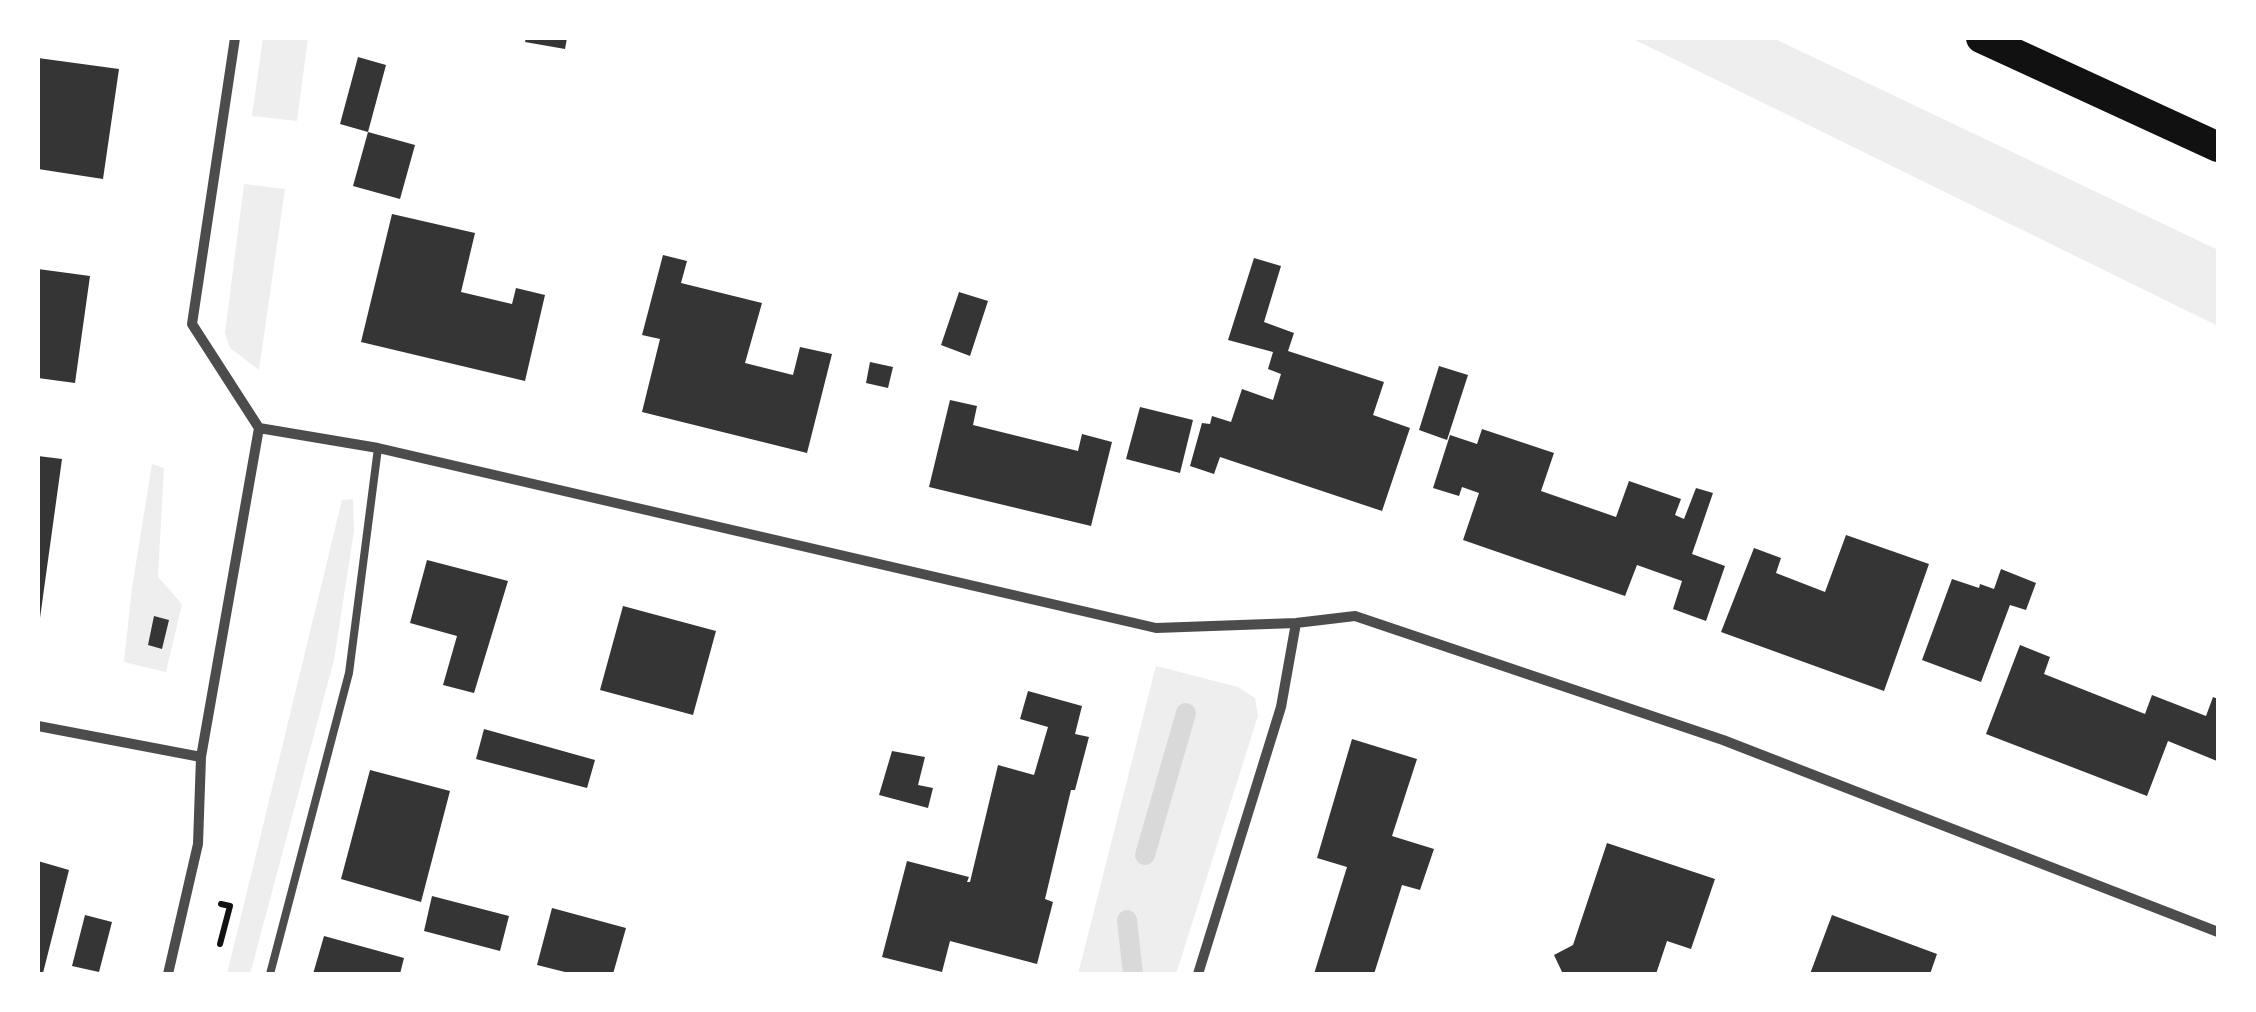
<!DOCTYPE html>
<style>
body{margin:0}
#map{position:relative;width:2256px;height:1012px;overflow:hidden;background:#fff;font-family:"PT Sans Narrow",sans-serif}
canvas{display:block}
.frame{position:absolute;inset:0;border:40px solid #fff;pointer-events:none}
</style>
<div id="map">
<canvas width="2256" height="1012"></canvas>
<div class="frame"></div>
</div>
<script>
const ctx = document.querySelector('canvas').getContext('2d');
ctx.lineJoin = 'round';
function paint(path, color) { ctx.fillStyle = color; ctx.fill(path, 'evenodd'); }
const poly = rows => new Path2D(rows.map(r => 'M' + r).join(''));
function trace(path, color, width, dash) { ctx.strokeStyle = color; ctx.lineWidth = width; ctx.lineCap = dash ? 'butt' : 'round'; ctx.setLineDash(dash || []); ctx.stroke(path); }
const green = poly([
 [263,38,308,38,297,121,252,116],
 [1631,38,1773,38,2218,250,2218,326],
 [244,184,285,189,259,370,230,348,225,333],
 [152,464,164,468,158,577,182,604,166,672,124,662,132,588],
 [353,499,354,531,334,660,250,974,227,974,342,500],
 [1156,666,1238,687,1255,698,1258,716,1176,974,1078,974]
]);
const stream = poly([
 [1145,855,1186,713],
 [1127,920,1133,974]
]);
const building = poly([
 [526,38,567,38,565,49,525,42],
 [358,57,386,65,368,132,340,124],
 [38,58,119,69,103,179,38,169],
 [368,132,415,145,400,199,353,186],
 [392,214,475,233,461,292,512,304,516,288,545,295,525,381,361,342],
 [663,255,687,261,681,283,762,303,745,363,793,375,800,347,832,354,807,453,642,412,660,339,642,335],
 [1254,258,1281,266,1264,322,1294,333,1288,351,1384,382,1373,415,1410,428,1382,511,1220,457,1214,474,1190,466,1202,423,1210,424,1212,416,1231,422,1242,389,1273,400,1281,374,1268,369,1273,352,1228,340],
 [38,269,90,276,75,383,38,378],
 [959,292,988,301,970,356,941,345],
 [870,362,893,367,888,388,866,383],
 [1439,366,1468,375,1447,440,1419,430],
 [950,400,977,406,973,425,1078,451,1082,434,1112,442,1091,526,929,487],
 [1140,407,1193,420,1180,473,1126,459],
 [1482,429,1554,453,1541,491,1616,517,1629,481,1681,499,1675,515,1684,519,1696,488,1713,493,1692,554,1725,566,1706,621,1673,609,1682,581,1637,565,1625,596,1463,540,1479,493,1462,487,1459,496,1433,488,1450,435,1477,444],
 [38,456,62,459,40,618,38,618],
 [1846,535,1929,564,1884,691,1721,632,1754,548,1781,558,1776,573,1825,592],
 [427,560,508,581,474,693,443,685,457,636,410,623],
 [2001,569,2036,583,2026,610,2010,605,1981,682,1922,660,1952,579,1979,588,1980,584,1994,589],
 [623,606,716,631,693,715,600,690],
 [154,616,169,620,162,649,148,645],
 [2020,645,2050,657,2044,674,2145,714,2152,695,2206,716,2213,697,2218,699,2217,761,2168,741,2147,796,1986,734],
 [1028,691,1082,706,1075,734,1089,737,1075,790,1071,790,1045,899,1053,902,1037,964,950,941,942,972,882,957,907,861,969,877,967,882,970,882,998,765,1034,775,1048,727,1020,719],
 [484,729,595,760,587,788,476,759],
 [1352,739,1417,759,1392,836,1434,849,1420,890,1402,885,1374,974,1314,974,1347,867,1317,858],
 [892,751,925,757,918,785,933,788,928,808,879,795],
 [370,770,450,791,421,902,341,879],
 [1607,843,1715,879,1691,949,1667,941,1656,974,1563,974,1554,955,1573,945],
 [38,861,69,870,43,973,38,972],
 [432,896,509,916,500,951,424,931],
 [552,908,626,928,613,974,573,974,537,965],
 [85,915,112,922,99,972,72,966],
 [1832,915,1937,954,1930,974,1810,974],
 [324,936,404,958,400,974,313,974]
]);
const path = poly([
 [220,944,230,906,221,904]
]);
const service = poly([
 [270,974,349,673,378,448]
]);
const minor = poly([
 [259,428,378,448,1156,628,1296,623,1355,616,1723,740,2218,932],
 [38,726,201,757],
 [168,974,198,844,201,757,259,428,192,324,235,38],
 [1198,974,1281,707,1296,623]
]);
const motorway = poly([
 [1981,38,2218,147]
]);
paint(green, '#eee');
trace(stream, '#d9d9d9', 20);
paint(building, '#353535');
trace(path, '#111', 6);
trace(service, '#4c4c4c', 8);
trace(minor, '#4c4c4c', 10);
trace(motorway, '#111', 30);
</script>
